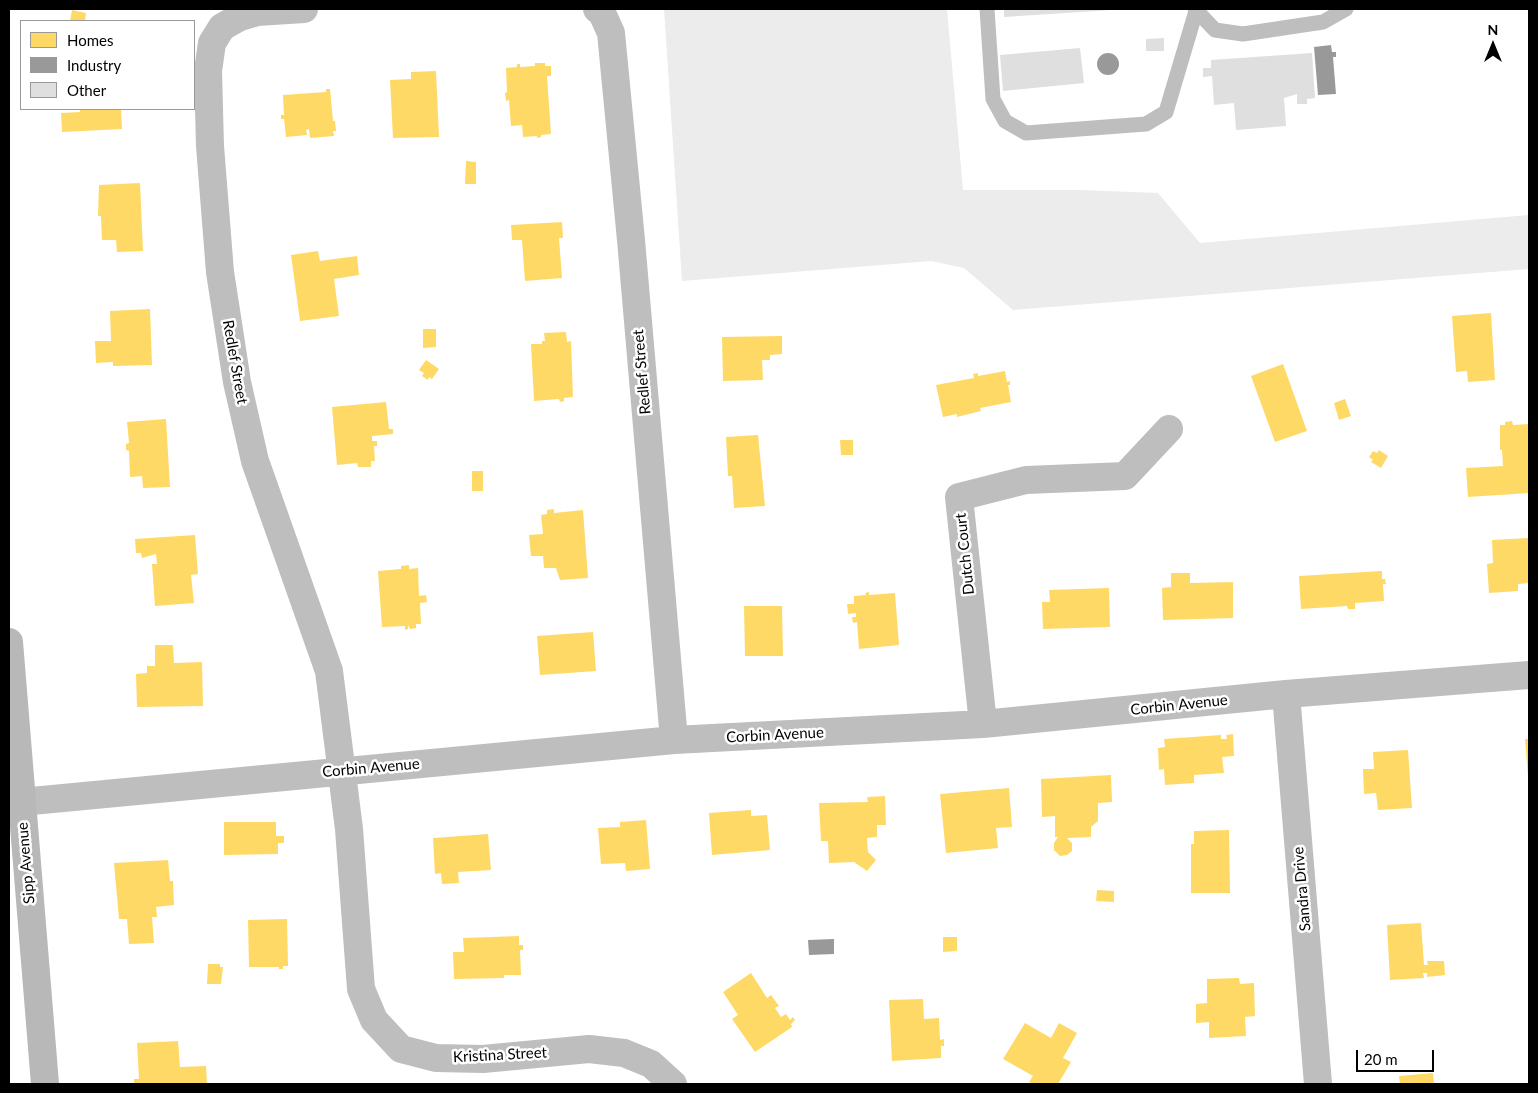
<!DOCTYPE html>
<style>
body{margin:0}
#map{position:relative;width:1538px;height:1093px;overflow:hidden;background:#fff;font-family:Lato,sans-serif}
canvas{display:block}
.frame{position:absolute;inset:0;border:10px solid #000;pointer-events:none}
.legend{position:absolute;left:20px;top:20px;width:175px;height:90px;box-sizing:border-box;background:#fff;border:1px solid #999;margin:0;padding:6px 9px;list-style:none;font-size:15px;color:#000}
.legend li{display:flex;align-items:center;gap:10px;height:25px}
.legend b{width:25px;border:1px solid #999}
.north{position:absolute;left:1468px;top:20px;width:50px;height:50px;-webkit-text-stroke:4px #fff;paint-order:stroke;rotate:0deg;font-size:14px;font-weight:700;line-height:20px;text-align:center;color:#000}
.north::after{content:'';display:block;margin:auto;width:18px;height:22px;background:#000;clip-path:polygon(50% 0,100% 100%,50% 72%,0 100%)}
.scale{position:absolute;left:1356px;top:1050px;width:78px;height:22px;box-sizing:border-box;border:2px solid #000;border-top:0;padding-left:6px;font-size:15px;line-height:18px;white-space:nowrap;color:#000;-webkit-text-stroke:4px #fff;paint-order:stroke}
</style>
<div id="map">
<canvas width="1538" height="1093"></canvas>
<div class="frame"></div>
<ul class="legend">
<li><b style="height:14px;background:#ffd966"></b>Homes</li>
<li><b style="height:14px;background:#999"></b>Industry</li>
<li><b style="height:14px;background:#dfdfdf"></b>Other</li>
</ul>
<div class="north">N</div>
<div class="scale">20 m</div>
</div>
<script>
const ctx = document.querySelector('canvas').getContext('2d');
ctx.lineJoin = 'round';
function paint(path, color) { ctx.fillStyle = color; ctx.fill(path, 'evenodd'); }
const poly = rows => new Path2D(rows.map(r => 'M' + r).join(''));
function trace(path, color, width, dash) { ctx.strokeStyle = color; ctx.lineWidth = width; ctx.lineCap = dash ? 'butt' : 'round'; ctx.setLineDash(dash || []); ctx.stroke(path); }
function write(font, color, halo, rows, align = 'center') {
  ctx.font = font + ' Lato,sans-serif'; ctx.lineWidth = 5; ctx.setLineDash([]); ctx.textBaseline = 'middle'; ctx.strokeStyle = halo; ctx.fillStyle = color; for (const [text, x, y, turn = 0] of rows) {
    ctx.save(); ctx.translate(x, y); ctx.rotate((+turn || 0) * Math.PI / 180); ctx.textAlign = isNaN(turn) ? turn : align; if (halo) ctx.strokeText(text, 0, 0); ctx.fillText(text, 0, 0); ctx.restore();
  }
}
const green = poly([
 [664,9,947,9,963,190,1081,190,1158,193,1200,243,1529,215,1529,269,1013,310,964,268,931,261,682,281]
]);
const homes = poly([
 [72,10,86,13,85,21,70,21],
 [535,63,545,63,545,66,551,66,551,76,547,76,551,134,541,135,541,137,537,138,537,136,523,137,522,125,511,126,509,100,506,101,505,93,507,92,506,68,517,67,517,64,520,64,520,67,535,66],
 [436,71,439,137,393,138,390,80,411,79,411,72],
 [326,89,330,89,333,121,335,121,336,131,333,131,334,136,310,138,309,129,306,130,307,135,286,137,284,119,281,119,281,115,284,115,283,95,326,92],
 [80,109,121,109,122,129,62,132,61,113,80,112],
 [466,161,476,162,476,184,465,184],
 [140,183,143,251,117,252,116,240,102,240,101,216,98,216,99,185],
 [562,222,563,238,559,238,562,278,525,281,522,240,512,240,511,225],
 [318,251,320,261,357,256,359,275,334,279,339,316,300,321,291,255],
 [150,309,152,365,113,366,113,362,96,363,95,341,111,341,110,311],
 [1491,313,1495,380,1468,382,1467,371,1456,372,1452,316],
 [423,329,436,329,436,347,423,348],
 [566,332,567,342,571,341,573,397,564,398,564,401,560,402,559,399,534,401,531,344,542,344,542,341,545,341,544,333],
 [782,336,782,354,770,355,770,360,762,360,763,380,723,381,722,337],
 [426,360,439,369,432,379,429,377,428,380,422,376,424,373,419,370],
 [1283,364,1307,431,1275,442,1251,376],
 [1005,371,1007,382,1010,381,1010,385,1008,385,1011,402,980,408,981,411,957,417,957,414,943,417,936,385,974,378,973,374,978,373,978,376],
 [1345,399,1351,416,1339,420,1334,403],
 [386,402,389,429,393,429,393,434,372,436,372,441,377,441,377,446,374,446,375,461,371,461,371,467,358,467,357,463,337,465,332,407],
 [166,419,170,487,143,488,142,476,130,477,129,451,126,450,126,444,129,443,127,422],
 [1512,421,1513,425,1529,424,1529,493,1468,497,1466,468,1503,466,1502,450,1500,450,1500,425,1505,425,1505,422],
 [758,435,765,506,734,508,732,476,728,476,726,437],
 [840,440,853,440,853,455,841,455],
 [1379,450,1388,456,1381,468,1371,462,1373,460,1369,457,1373,451,1377,453],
 [472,471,483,471,483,491,472,491],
 [554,509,554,513,583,510,588,578,560,580,556,568,544,568,543,556,531,556,529,535,543,534,541,515,547,514,547,510],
 [195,535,198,574,191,575,194,603,155,606,152,564,157,564,156,554,142,558,141,553,136,553,135,539],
 [1529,538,1529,583,1518,584,1518,591,1489,593,1487,564,1493,563,1492,540],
 [409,565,409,569,418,568,419,596,426,595,427,602,420,603,421,624,416,624,416,628,410,629,408,625,408,629,405,630,405,626,382,627,378,571,401,569,401,566],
 [1382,571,1382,579,1385,579,1386,584,1383,584,1384,601,1355,603,1355,609,1348,609,1347,606,1301,609,1299,576],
 [1171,573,1190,573,1190,583,1233,582,1233,618,1163,620,1162,588,1171,587],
 [1109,588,1110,627,1043,629,1042,602,1050,602,1049,590],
 [869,592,869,595,895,593,899,645,859,649,857,622,853,623,852,617,856,617,856,613,848,614,847,604,854,604,854,596,866,595,865,593],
 [744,606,782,606,783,656,745,656],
 [593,632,596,671,540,675,537,636],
 [155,645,173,645,174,663,202,662,203,706,137,707,136,674,147,673,147,666,155,666],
 [1233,734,1234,756,1222,757,1224,773,1194,775,1194,783,1165,785,1164,769,1159,770,1158,748,1165,747,1164,739,1221,735,1221,739,1227,739,1226,735],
 [1525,739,1529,739,1529,775,1528,776],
 [1408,750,1412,808,1378,810,1376,793,1364,794,1363,769,1374,769,1373,752],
 [1111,775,1112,802,1098,803,1098,821,1091,827,1091,837,1067,838,1072,843,1072,851,1067,855,1060,856,1054,850,1054,843,1058,837,1055,837,1055,816,1042,817,1041,779],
 [1009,788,1012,827,996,828,998,848,946,853,940,794],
 [885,796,886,825,877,825,877,837,867,838,868,852,876,860,867,871,854,862,829,863,828,841,821,841,819,803,868,802,867,797],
 [751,810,751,816,767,815,770,850,712,855,709,813],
 [646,820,650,869,626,871,625,863,601,864,598,828,620,827,620,822],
 [224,822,276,822,276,836,284,836,284,843,278,843,278,854,224,855],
 [1229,830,1230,893,1191,893,1191,844,1194,844,1194,831],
 [488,834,491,870,458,872,459,883,442,884,441,873,435,874,433,838],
 [168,860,170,881,173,881,174,905,156,907,157,917,152,917,154,943,129,944,127,919,119,919,114,863],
 [1097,890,1114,891,1114,902,1096,901],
 [287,919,288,966,283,966,283,969,279,969,279,967,249,967,248,920],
 [1421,923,1424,965,1428,965,1427,961,1444,961,1445,975,1427,977,1427,973,1423,973,1424,978,1390,980,1387,925],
 [519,936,519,945,523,945,523,950,520,950,521,975,504,975,504,978,454,979,453,952,464,952,463,938],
 [943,937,957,937,957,951,943,952],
 [208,964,220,964,220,967,223,967,221,984,207,984],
 [751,973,767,998,771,995,779,1006,775,1008,781,1017,786,1014,790,1020,793,1017,795,1020,791,1024,792,1027,755,1052,732,1019,738,1015,723,992],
 [1239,978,1240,984,1254,983,1255,1016,1245,1017,1246,1036,1209,1038,1209,1022,1196,1023,1196,1004,1207,1003,1207,979],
 [923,999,924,1019,939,1018,940,1040,944,1039,944,1046,941,1046,941,1058,892,1061,889,1000],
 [1025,1023,1051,1038,1059,1023,1077,1033,1063,1058,1071,1062,1058,1084,1033,1084,1029,1082,1033,1076,1003,1059],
 [178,1041,180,1067,206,1066,207,1084,134,1084,134,1079,139,1079,137,1043],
 [1433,1073,1434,1084,1400,1084,1399,1076]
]);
const industry = poly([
 [1331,45,1332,52,1336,52,1336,57,1333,57,1336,94,1318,95,1314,47],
 '1097 64a11 11 0 1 1 22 0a11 11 0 1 1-22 0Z',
 [834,939,834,954,809,955,808,940]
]);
const building = poly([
 [1004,9,1111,9,1111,10,1004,17],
 [1164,38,1164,51,1146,51,1146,39],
 [1080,48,1084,83,1003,91,1000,55],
 [1312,53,1315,98,1307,99,1307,104,1297,104,1297,94,1284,98,1286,126,1236,130,1234,103,1214,105,1212,76,1203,77,1203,68,1211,68,1211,60]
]);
const lane = poly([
 [987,9,993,99,1005,121,1026,133,1146,124,1166,112,1196,11],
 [1195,9,1215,30,1243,34,1323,22,1346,9]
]);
const street = poly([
 [304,9,257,12,240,17,222,27,212,43,208,71,210,146,220,272,237,382,255,461,329,671,349,829,361,989,374,1020,401,1049,436,1058,483,1059,589,1049,624,1053,651,1064,673,1084],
 [597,9,602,13,611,33,631,240,674,740],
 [1286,694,1318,1084],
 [983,724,959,497,1026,480,1125,476,1169,429],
 [21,802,674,740,983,724,1286,694,1529,675]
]);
const secondary = poly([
 [9,642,45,1084]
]);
const streetNames = [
 ["Redlef Street",235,362,80],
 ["Redlef Street",642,372,-95],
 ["Dutch Court",965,554,-96],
 ["Corbin Avenue",1179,705,-6],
 ["Corbin Avenue",775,735,-3],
 ["Corbin Avenue",371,768,-5],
 ["Sipp Avenue",26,863,-95],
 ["Sandra Drive",1302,889,-95],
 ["Kristina Street",500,1055,-3]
];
paint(green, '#ececec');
paint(homes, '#ffd966');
paint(industry, '#999');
paint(building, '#dfdfdf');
trace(lane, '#bebebe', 15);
trace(street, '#bebebe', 28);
trace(secondary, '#b8b8b8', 28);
write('15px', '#000', '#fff', streetNames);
</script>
